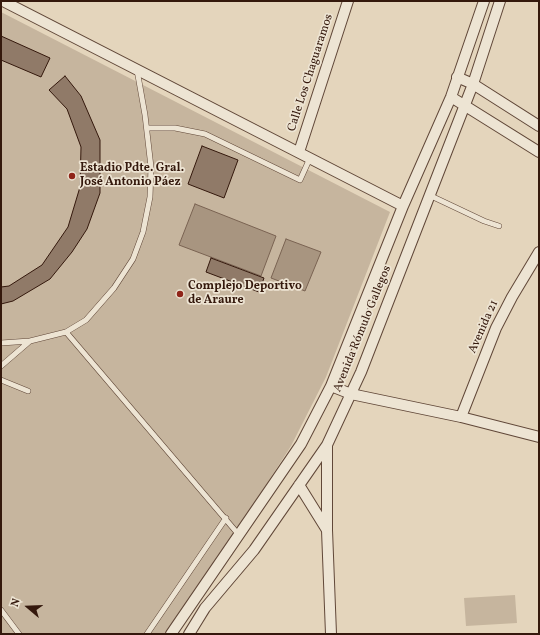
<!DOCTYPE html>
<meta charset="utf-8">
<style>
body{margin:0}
#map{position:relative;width:540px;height:635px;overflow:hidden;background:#e4d5bc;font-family:Vollkorn,serif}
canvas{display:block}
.frame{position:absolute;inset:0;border:2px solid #34180c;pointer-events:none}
.north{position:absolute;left:8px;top:587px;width:40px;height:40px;-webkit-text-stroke:3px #ede4d3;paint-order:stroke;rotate:289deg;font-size:11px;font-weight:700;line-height:16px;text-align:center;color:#34180c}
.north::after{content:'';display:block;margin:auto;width:14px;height:18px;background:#34180c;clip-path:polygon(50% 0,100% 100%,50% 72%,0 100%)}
</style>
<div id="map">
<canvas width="540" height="635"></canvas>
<div class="frame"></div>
<div class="north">N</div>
</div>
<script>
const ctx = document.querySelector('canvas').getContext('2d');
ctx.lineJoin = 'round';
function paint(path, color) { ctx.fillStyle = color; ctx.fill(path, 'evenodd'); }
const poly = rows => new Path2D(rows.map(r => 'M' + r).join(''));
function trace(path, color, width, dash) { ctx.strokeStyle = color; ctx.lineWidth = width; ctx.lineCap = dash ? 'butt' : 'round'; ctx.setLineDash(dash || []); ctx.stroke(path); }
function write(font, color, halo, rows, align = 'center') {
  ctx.font = font + ' Vollkorn,serif'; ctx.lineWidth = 3.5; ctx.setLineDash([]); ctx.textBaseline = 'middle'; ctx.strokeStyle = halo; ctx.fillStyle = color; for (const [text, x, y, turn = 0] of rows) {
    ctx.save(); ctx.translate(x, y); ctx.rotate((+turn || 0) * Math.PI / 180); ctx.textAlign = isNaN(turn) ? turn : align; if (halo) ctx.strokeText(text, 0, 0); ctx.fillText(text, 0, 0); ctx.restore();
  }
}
const green = poly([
 [1,12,390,212,326,377,291,446,170,634,1,634],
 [515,595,517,623,466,626,464,598]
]);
const water = poly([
 [195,204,276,236,261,276,179,245,195,204],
 [286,239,321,252,305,291,271,278,286,239]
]);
const building = poly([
 [1,36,50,58,41,77,1,60,1,36],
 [65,76,81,96,100,140,100,193,87,229,72,252,50,279,13,301,1,304,1,287,9,286,42,265,68,227,80,187,81,147,67,109,49,90,65,76],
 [202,146,238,160,224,198,188,184,202,146],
 [211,258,264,278,259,292,206,272,211,258]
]);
const service = poly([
 [147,128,175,128,205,134,300,180,310,158],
 [429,195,484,221,499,226],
 [66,332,86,320,114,288,133,259,143,232,150,197,151,167,145,115,137,70],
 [1,343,30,341],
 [1,366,30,341,66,332,239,535],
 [1,380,28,391],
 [1,610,19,634],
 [147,634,226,518]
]);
const minor = poly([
 [3,1,403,206],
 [457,77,473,84,539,126],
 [451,97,539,152],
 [299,152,348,1],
 [331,386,351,394,461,417,539,437],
 [461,417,496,328,512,297,539,252],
 [327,445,327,530,331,634],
 [299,485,327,530],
 [171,634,301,444,331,386,403,206,451,97,484,1],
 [189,634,205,608,254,550,327,445,361,372,473,84,500,1]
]);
const markers = [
 [72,176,4,"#8f2418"],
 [180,294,4,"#8f2418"]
];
const streetNames = [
 ["Calle Los Chaguaramos",311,73,-72],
 ["Avenida 21",484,327,-66],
 ["Avenida Rómulo Gallegos",363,329,-68]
];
const poiNames = [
 ["Estadio Pdte. Gral.",80,169],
 ["José Antonio Páez",80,183],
 ["Complejo Deportivo",188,287],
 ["de Araure",188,301]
];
paint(green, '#c6b59e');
paint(water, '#a89580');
trace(water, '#7a6352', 1);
paint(building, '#907a68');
trace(building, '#34180c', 1);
trace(service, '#604738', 6);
trace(minor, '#604738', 12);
trace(service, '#ede4d3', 5);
trace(minor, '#ede4d3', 10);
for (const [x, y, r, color] of markers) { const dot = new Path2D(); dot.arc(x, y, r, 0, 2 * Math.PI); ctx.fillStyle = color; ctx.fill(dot); trace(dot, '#ede4d3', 1.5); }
write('12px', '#34180c', '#ede4d3', streetNames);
write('bold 12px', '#34180c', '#ede4d3', poiNames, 'left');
</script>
